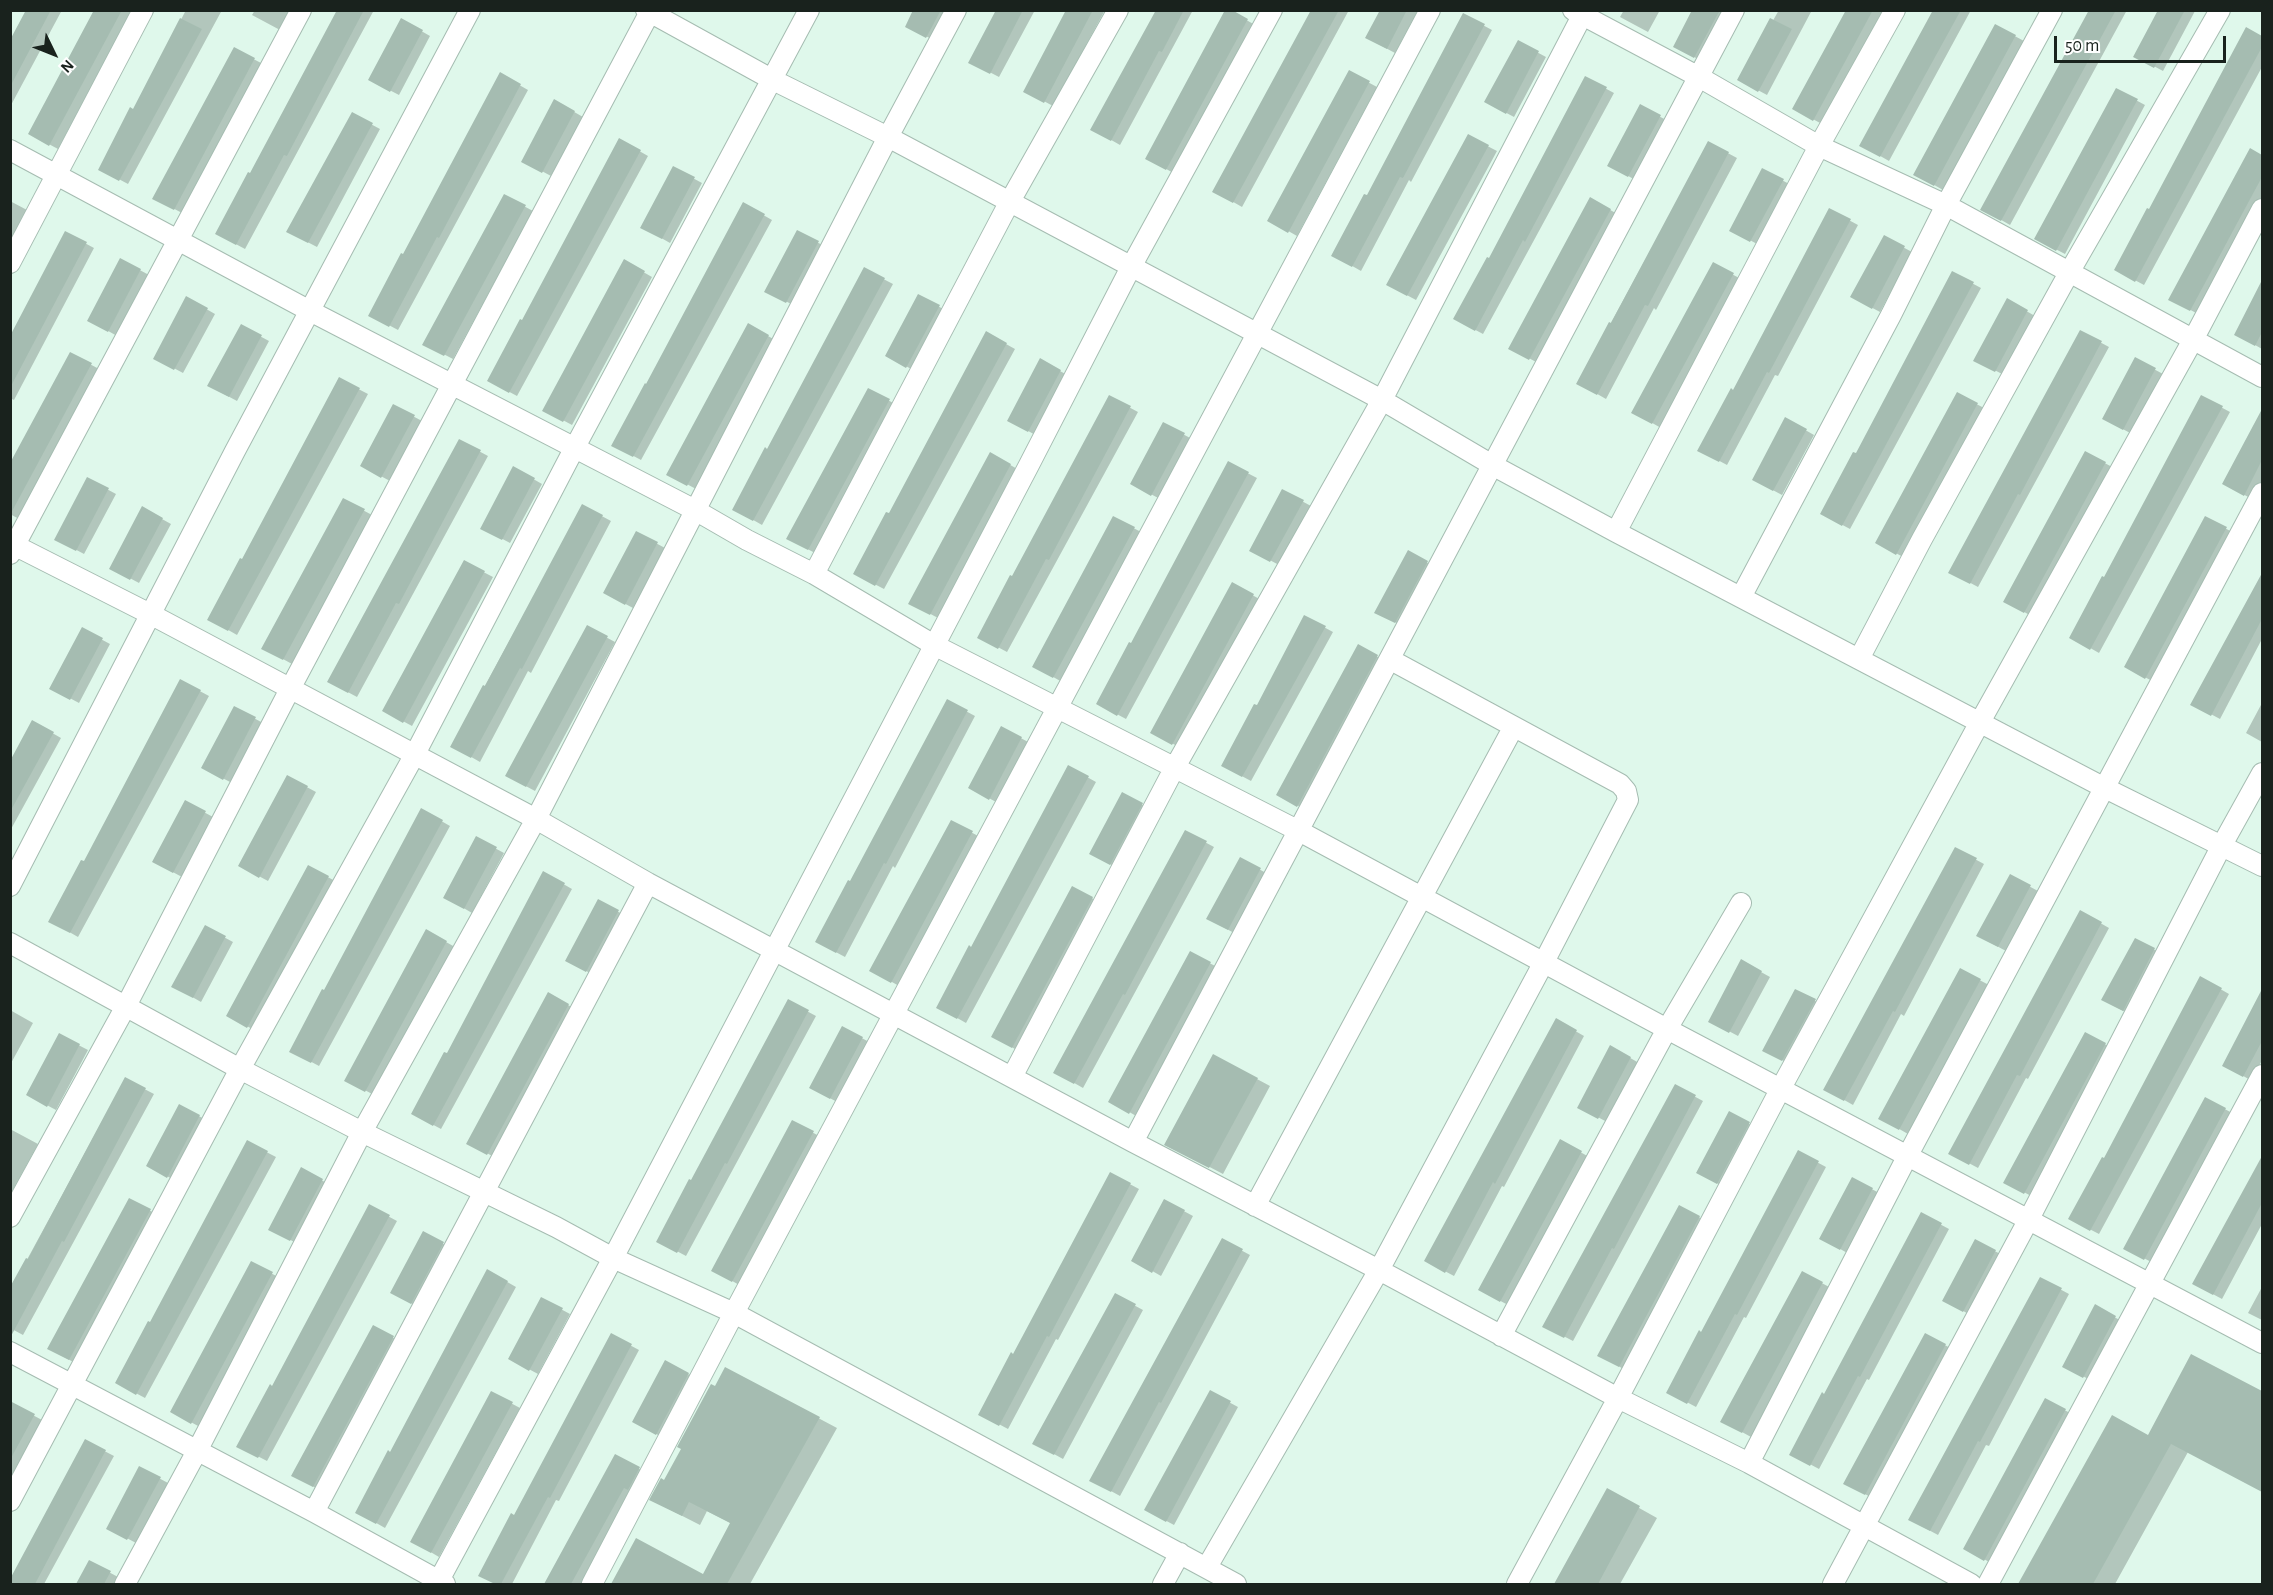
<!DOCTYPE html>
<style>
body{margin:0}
#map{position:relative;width:2273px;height:1595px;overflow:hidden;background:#dff8eb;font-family:"Alegreya Sans",sans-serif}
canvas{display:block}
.frame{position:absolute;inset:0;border:12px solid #19221d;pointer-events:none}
.north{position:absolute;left:24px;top:24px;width:60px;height:60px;-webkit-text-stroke:4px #fff;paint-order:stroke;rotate:133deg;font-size:16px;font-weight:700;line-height:24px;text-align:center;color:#19221d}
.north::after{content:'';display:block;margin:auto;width:21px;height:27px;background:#19221d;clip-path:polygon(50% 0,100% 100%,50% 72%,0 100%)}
.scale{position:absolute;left:2054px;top:36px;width:172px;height:27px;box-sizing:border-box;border:3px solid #19221d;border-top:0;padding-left:8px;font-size:18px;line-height:21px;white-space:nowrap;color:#19221d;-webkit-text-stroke:4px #fff;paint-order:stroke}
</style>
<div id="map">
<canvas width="2273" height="1595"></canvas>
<div class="frame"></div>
<div class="north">N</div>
<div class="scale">50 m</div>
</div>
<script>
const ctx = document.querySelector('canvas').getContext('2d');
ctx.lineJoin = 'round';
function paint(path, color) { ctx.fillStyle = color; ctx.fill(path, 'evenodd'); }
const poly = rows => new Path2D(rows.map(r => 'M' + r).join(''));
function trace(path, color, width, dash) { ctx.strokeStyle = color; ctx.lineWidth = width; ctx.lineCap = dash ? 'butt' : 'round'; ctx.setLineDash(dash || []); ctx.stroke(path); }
const shadow = poly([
 [28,10,62,10,10,107,10,44],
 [96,10,132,10,58,149,30,134],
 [186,10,222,10,128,184,100,169,134,111],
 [255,10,291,10,280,30,252,15],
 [338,10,374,10,245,249,217,234,251,175],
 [915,10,951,10,935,41,907,26],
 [998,10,1035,10,999,77,970,62],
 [1069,10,1105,10,1053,106,1025,91],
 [1157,10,1193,10,1120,145,1092,129],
 [1229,10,1255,25,1175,174,1147,158],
 [1312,10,1349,10,1242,207,1214,191],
 [1382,10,1418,10,1395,53,1367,38],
 [1624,10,1660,10,1648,32,1620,17],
 [1694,10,1731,10,1703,62,1675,46],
 [1779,10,1812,10,1767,95,1739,80],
 [1847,10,1883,10,1822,124,1794,109],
 [1935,10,1971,10,1889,161,1861,145],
 [2090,10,2127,10,2010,225,1982,209],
 [2159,10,2195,11,2163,71,2135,56],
 [1464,15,1492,30,1411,182,1409,180,1361,271,1333,255,1368,197],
 [402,20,430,36,399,95,370,80],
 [1996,26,2024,41,1943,190,1915,174],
 [2246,29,2262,38,2262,67,2144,285,2116,270,2150,211],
 [1518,42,1546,57,1514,117,1486,102],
 [234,49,263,64,182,213,154,198],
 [1349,72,1377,87,1297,236,1269,220],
 [500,74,528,90,398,330,370,315,404,256],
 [1586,78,1614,93,1483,334,1455,319,1489,260],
 [2117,90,2145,105,2065,254,2036,239],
 [555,101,583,117,551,176,523,161],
 [1640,106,1668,121,1637,181,1609,165],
 [352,114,380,129,317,247,288,232],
 [1468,136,1497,151,1416,300,1388,285],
 [620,140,648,156,517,396,489,381,523,323],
 [1709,143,1737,158,1656,310,1654,308,1606,399,1578,383],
 [2251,150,2262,157,2262,196,2198,314,2170,299],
 [674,168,702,183,670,243,642,227],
 [1763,170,1791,185,1759,245,1731,230],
 [505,196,533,211,453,359,424,344],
 [1591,199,1619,215,1538,363,1510,348],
 [10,201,27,210,10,241],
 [744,204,772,220,641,460,613,445,647,386],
 [1830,210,1858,225,1778,376,1775,375,1727,465,1699,450,1734,392],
 [798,232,826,247,795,306,766,291],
 [66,233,94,248,14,400,12,399,10,403,10,339],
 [1884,237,1912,252,1880,312,1852,297],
 [121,260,149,275,117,336,89,320],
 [624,261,652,277,572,425,544,410],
 [1713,264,1741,279,1661,428,1633,412],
 [864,269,893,284,762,525,734,509,768,451],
 [1953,273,1981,288,1850,529,1822,514,1856,455],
 [2262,285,2262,349,2236,334],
 [919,296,947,311,915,371,887,356],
 [187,298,215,314,183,373,155,358],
 [2007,300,2035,316,2004,375,1975,360],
 [748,325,777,341,696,489,668,474],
 [241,326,269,341,237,401,209,386],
 [2081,332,2109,347,1978,587,1950,572],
 [986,333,1015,349,884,589,855,574,889,515],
 [71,354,99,369,19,519,10,514],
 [2135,359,2163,374,2132,434,2104,419],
 [1040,360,1069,376,1037,436,1009,420],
 [339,379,368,394,237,635,209,619,243,561],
 [869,390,897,405,817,554,788,539],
 [1957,394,1986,409,1905,558,1877,543],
 [1110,397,1138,412,1007,652,979,637,1013,579],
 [2202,397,2230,412,2099,653,2071,637,2105,579],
 [394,406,422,421,390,481,362,466],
 [1786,419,1814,435,1782,495,1754,480],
 [1164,424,1192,439,1160,499,1132,484],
 [2256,424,2262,427,2262,480,2252,499,2224,484],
 [460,441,488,456,357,697,329,682],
 [2086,453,2114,468,2033,617,2005,601],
 [991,454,1019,470,938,618,910,603],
 [1228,463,1257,478,1126,719,1098,704,1132,645],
 [514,468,542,484,510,543,482,528],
 [88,479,116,494,84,554,56,539],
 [1283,491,1311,506,1279,565,1251,550],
 [344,500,372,515,292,664,263,648],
 [583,506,611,521,531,673,528,671,480,762,452,746],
 [142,508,171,524,139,583,111,568],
 [1114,518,1143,533,1062,682,1034,666],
 [2206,518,2234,533,2154,682,2126,667],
 [637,533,665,548,633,608,605,593],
 [1408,552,1435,567,1404,627,1376,612],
 [464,562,493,577,412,726,384,711],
 [2262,576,2262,639,2220,719,2192,704],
 [1233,584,1261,600,1181,748,1152,733],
 [1305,617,1333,632,1251,781,1223,766,1258,707],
 [587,627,615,642,535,791,507,776],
 [82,629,110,644,79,703,51,688],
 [1358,646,1385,661,1306,810,1278,795],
 [181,681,209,696,78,937,50,921,84,863],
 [947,701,975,716,895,868,893,866,845,957,817,942,850,883],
 [2262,703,2262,742,2246,733],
 [235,708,263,723,232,783,203,768],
 [33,722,61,738,10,831,10,763],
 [1002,728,1030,743,998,803,970,788],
 [1069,767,1096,782,966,1023,938,1007,972,949],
 [288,777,316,792,268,881,240,866],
 [1123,794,1150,809,1119,869,1091,854],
 [185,802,213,817,182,877,154,862],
 [422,810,450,826,319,1066,291,1051,325,992],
 [952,822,980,837,899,986,871,970],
 [1186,832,1214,847,1083,1088,1055,1072],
 [476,838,504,853,472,913,445,897],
 [1956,849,1984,864,1904,1016,1901,1014,1853,1105,1825,1089],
 [1240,859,1268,874,1236,934,1208,919],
 [309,867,337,882,256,1031,228,1016],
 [544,873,572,889,441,1129,413,1114,447,1055],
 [2010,876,2038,891,2006,951,1978,936],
 [1073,888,1101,903,1020,1052,993,1036],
 [598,901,626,916,595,976,567,960],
 [2081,912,2109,928,2028,1079,2026,1078,1978,1168,1950,1153],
 [205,927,233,942,201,1002,173,986],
 [426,931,455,947,374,1095,346,1080],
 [2135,940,2163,954,2131,1015,2103,1000],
 [1190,953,1219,968,1138,1117,1110,1101],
 [1741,961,1770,977,1738,1036,1710,1021],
 [1960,970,1989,985,1908,1134,1880,1118],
 [2201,978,2229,994,2099,1234,2070,1219,2104,1160],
 [1796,991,1823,1005,1791,1065,1764,1050],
 [548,994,577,1010,496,1158,468,1143],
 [788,1001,816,1016,686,1256,658,1241,692,1182],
 [2255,1006,2262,1009,2262,1060,2252,1081,2224,1065],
 [10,1010,33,1023,10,1065],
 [1556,1020,1584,1036,1504,1187,1502,1186,1454,1276,1426,1261],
 [843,1028,871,1043,839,1103,811,1088],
 [2085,1034,2114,1049,2033,1197,2005,1182],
 [59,1035,88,1050,56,1110,28,1095],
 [1611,1047,1639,1063,1607,1122,1579,1107],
 [1214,1056,1270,1086,1223,1174,1179,1151],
 [125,1079,154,1094,23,1335,10,1328,10,1291],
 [1675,1086,1703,1101,1573,1341,1544,1326],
 [2206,1099,2234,1114,2153,1263,2125,1248],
 [180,1106,208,1121,176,1181,148,1166],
 [1729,1113,1757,1128,1726,1188,1698,1173],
 [793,1122,821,1137,741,1286,713,1270],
 [10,1129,38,1144,10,1195],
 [1561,1141,1589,1157,1508,1305,1480,1290],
 [247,1142,276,1157,145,1398,117,1383,151,1324],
 [1798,1152,1826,1167,1746,1318,1744,1317,1696,1407,1668,1392,1702,1334],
 [2262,1159,2262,1224,2222,1299,2194,1284],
 [302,1169,330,1185,298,1244,270,1229],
 [1111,1174,1139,1189,1058,1340,1056,1339,1008,1429,980,1414,1014,1356],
 [1853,1179,1881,1194,1849,1254,1821,1238],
 [130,1200,158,1215,77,1364,49,1349],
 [1165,1201,1193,1216,1161,1276,1133,1260],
 [369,1206,397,1221,267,1461,238,1446,272,1388],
 [1680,1207,1708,1222,1627,1371,1599,1355],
 [1921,1214,1949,1229,1869,1380,1867,1379,1819,1469,1791,1454,1824,1396],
 [423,1233,451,1248,419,1308,392,1292],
 [1222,1240,1250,1255,1120,1496,1091,1480],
 [1976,1241,2004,1256,1972,1316,1944,1300],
 [252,1263,280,1278,200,1427,172,1412],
 [488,1271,516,1287,385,1528,357,1512,391,1454],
 [1803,1273,1831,1288,1751,1437,1722,1421],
 [2041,1279,2069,1294,1989,1446,1986,1445,1938,1535,1910,1520],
 [2262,1287,2262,1320,2248,1313],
 [1115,1295,1143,1310,1063,1459,1034,1443],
 [542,1299,570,1314,538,1374,510,1359],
 [2095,1306,2123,1322,2092,1381,2064,1366],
 [374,1327,401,1342,321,1491,293,1475],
 [611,1335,639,1350,559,1501,556,1500,512,1584,498,1584,480,1575,514,1517],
 [1926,1335,1954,1350,1874,1499,1845,1483],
 [2192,1356,2262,1393,2262,1491,2188,1452,2115,1584,2019,1584,2112,1417,2149,1437],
 [726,1369,837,1428,750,1584,613,1584,637,1540,703,1576,731,1523,707,1511,700,1525,651,1500,665,1482],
 [689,1374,697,1379,665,1439,634,1421],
 [1210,1392,1238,1407,1174,1525,1146,1510],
 [492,1393,520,1408,439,1557,412,1541],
 [2045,1400,2074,1415,1993,1564,1965,1549],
 [14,1405,42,1420,10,1479,10,1411],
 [85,1441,114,1456,44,1584,10,1584],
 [616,1456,647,1473,633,1491,582,1584,546,1584],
 [140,1468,168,1483,136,1543,108,1528],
 [1607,1490,1657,1518,1620,1584,1556,1584],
 [90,1562,118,1577,114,1584,78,1584]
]);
const building = poly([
 [26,10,51,10,10,87,10,40],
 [94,10,122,10,49,146,28,134],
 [337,10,364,10,287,156,284,155,236,245,215,234,248,172,250,173],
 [913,10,941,10,926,38,905,27],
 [996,10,1023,10,990,74,968,63],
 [1066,10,1093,10,1044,103,1023,92],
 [1156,10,1184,10,1162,52,1159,51,1111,141,1090,130],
 [1225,10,1232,10,1248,19,1166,170,1145,159],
 [1311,10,1339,10,1233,203,1212,192],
 [1380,10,1407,10,1387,49,1365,38],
 [1692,10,1720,10,1694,58,1673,47],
 [1846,10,1873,10,1813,121,1792,109],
 [1933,10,1961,10,1880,157,1859,146],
 [2089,10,2116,10,2001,221,1980,210],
 [2158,10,2185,10,2154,68,2133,57],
 [1463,13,1485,24,1403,178,1400,177,1352,267,1331,256,1364,194,1367,195],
 [180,18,202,29,119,181,98,170,130,107,133,109],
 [401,18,423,30,390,92,368,80],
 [1770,18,1792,29,1758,92,1737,80],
 [1995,24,2016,35,1934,186,1913,175],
 [2246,27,2262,36,2262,47,2135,282,2114,270,2147,208,2149,209],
 [1518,40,1539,51,1506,114,1484,102],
 [234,47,255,58,174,210,152,199],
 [1349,70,1370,81,1288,233,1267,221],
 [500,72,521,84,439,238,437,237,389,327,368,316,401,253,403,254],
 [1585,76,1607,87,1525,242,1523,240,1475,331,1453,319,1487,257,1489,258],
 [2116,88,2138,99,2056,251,2034,239],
 [554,99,575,111,542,173,521,162],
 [1640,104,1661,115,1628,177,1607,166],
 [352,112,373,123,308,243,286,232],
 [1468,134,1489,145,1407,296,1386,285],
 [619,138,641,150,509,393,487,381,520,319,522,320],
 [1708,141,1729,152,1648,306,1645,305,1597,395,1576,384,1609,322,1611,323],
 [2250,148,2262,155,2262,177,2190,311,2168,300],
 [673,166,695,177,662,239,640,228],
 [1762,168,1784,179,1750,242,1729,231],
 [504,194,526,205,444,356,422,345],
 [1590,197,1611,209,1529,360,1508,349],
 [743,202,765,214,633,457,611,446,645,383,646,384],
 [1829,208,1851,219,1769,373,1767,372,1719,462,1697,451,1731,388,1733,390],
 [797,230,819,241,786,303,764,292],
 [65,231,87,242,10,388,10,336],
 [1884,235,1905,246,1872,309,1850,297],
 [120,258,141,269,108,332,87,321],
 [624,259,645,271,563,422,542,411],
 [1713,262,1734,273,1652,424,1631,413],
 [864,267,885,278,753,521,732,510,765,447,767,449],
 [1952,271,1974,282,1842,526,1820,514,1853,452,1856,453],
 [2262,280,2262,332,2255,346,2234,335],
 [918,294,940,305,906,368,885,356],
 [186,296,208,308,174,370,153,359],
 [2007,298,2028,310,1995,372,1973,361],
 [748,323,769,335,687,486,666,475],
 [241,324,262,335,229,397,207,386],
 [2080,330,2102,341,2020,495,2018,494,1970,584,1948,573],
 [986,331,1007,343,875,586,853,574,886,512,889,513],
 [70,352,92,363,10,515,10,463],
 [2135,357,2156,368,2123,430,2102,419],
 [1040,358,1061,370,1028,432,1007,421],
 [339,377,360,388,228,631,207,620,240,558,242,559],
 [868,388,890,399,808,550,786,539],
 [1957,392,1978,403,1896,555,1875,543],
 [1109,395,1131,406,1049,560,1046,559,998,649,977,638,1010,575,1012,576],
 [2201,395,2223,406,2090,650,2069,638,2102,576,2104,577],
 [393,404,415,415,381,478,360,466],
 [2262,409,2262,460,2244,496,2222,484],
 [1785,417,1807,429,1773,491,1752,480],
 [1163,422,1185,433,1151,496,1130,484],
 [459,439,481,450,399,604,396,603,348,693,327,682],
 [2085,451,2106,462,2024,613,2003,602],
 [990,452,1011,464,930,615,908,604],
 [1228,461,1249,472,1117,716,1096,704,1129,642,1131,643],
 [513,466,535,478,502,540,480,529],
 [87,477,109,488,76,551,54,540],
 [1282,489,1304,500,1270,562,1249,551],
 [343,498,365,509,283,660,261,649],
 [582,504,603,515,522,669,520,668,471,758,450,747,483,685,485,686],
 [142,506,163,518,130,580,109,569],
 [1113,516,1135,527,1053,678,1032,667],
 [2205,516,2227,527,2145,679,2124,667],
 [636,531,658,542,625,605,603,593],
 [1408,550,1428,561,1395,623,1374,613],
 [464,560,485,571,403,723,382,711],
 [2262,573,2262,619,2211,716,2190,705],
 [1232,582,1254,594,1172,745,1150,733],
 [1304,615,1326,626,1242,777,1221,766,1254,704,1257,705],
 [587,625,608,636,526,787,505,776],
 [82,627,103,638,70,700,49,689],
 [1358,644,1378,655,1297,807,1276,795],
 [180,679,201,690,70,933,48,922,81,860,84,861],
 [947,699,968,710,886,864,884,863,836,953,815,942,848,880,850,881],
 [234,706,256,717,223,780,201,768],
 [32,720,54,732,10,812,10,761],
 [1001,726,1022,737,989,800,968,788],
 [1068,765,1089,776,957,1019,936,1008,969,945,971,947],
 [287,775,308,786,259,878,238,866],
 [1122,792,1143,803,1110,865,1089,854],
 [185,800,206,811,173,873,152,862],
 [421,808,443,820,311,1063,289,1052,322,989,324,990],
 [951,820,973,831,891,983,869,971],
 [1185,830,1207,841,1125,995,1123,994,1074,1084,1053,1073],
 [476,836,497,847,464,909,443,898],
 [1955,847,1977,858,1895,1012,1893,1011,1844,1101,1823,1090],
 [1240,857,1261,868,1228,930,1206,919],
 [308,865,329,876,247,1028,226,1016],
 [543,871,565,883,433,1126,411,1114,444,1052,447,1053],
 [2010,874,2031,885,1998,947,1976,936],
 [1072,886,1093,897,1012,1048,991,1037],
 [598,899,619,910,586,972,565,961],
 [2080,910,2102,922,2020,1076,2017,1075,1969,1165,1948,1154],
 [205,925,226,936,193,998,171,987],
 [426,929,447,941,365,1092,344,1081],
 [2135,938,2155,948,2123,1011,2101,1000],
 [1190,951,1211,962,1129,1114,1108,1102],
 [1741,959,1762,971,1729,1033,1708,1022],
 [1960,968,1981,979,1899,1130,1878,1119],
 [2200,976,2222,988,2090,1231,2068,1219,2102,1157,2104,1158],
 [1795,989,1816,999,1782,1061,1762,1051],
 [2262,989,2262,1041,2243,1077,2222,1066],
 [548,992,569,1004,487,1155,466,1144],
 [788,999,809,1010,727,1164,725,1163,677,1253,656,1242,689,1179,691,1180],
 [1556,1018,1577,1030,1495,1184,1493,1182,1445,1273,1424,1261],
 [842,1026,863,1037,830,1099,809,1088],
 [2085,1032,2106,1043,2024,1194,2003,1183],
 [59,1033,80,1044,47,1107,26,1095],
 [1610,1045,1631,1057,1598,1119,1577,1108],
 [1213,1054,1258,1078,1209,1168,1164,1145],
 [125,1077,146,1088,64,1242,62,1241,10,1338,10,1287,26,1258,28,1259],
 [1675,1084,1696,1095,1614,1249,1612,1248,1564,1338,1542,1327],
 [2205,1097,2226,1108,2144,1260,2123,1249],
 [179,1104,200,1115,167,1178,146,1166],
 [1729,1111,1750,1122,1717,1184,1696,1173],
 [792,1120,814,1131,732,1282,711,1271],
 [1560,1139,1582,1151,1500,1302,1478,1290],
 [247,1140,268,1151,136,1395,115,1383,148,1321,150,1322],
 [1798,1150,1819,1161,1737,1315,1735,1314,1687,1404,1666,1393,1699,1330,1701,1332],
 [2262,1156,2262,1203,2213,1295,2192,1284],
 [301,1167,323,1179,290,1241,268,1230],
 [1110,1172,1131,1183,1049,1337,1047,1336,999,1426,978,1415,1011,1352,1013,1354],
 [1852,1177,1873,1188,1840,1250,1819,1239],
 [129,1198,151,1209,69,1360,47,1349],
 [1164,1199,1185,1210,1152,1273,1131,1261],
 [369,1204,390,1215,258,1458,236,1447,270,1384,272,1386],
 [1679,1205,1700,1216,1619,1367,1597,1356],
 [1921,1212,1942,1223,1860,1377,1858,1376,1810,1466,1789,1455,1822,1392,1824,1394],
 [423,1231,444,1242,411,1304,390,1293],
 [1222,1238,1243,1249,1161,1403,1159,1402,1111,1492,1089,1481],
 [1975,1239,1996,1250,1963,1312,1942,1301],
 [251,1261,273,1272,191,1424,170,1412],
 [487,1269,508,1281,376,1524,355,1513,388,1450,390,1452],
 [1802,1271,1823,1282,1742,1433,1720,1422],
 [2040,1277,2062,1288,1980,1442,1978,1441,1930,1531,1908,1520],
 [1115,1293,1136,1304,1054,1455,1032,1444],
 [541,1297,563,1308,529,1371,508,1359],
 [2095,1304,2116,1316,2083,1378,2062,1367],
 [373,1325,394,1336,313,1487,291,1476],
 [611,1333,632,1344,550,1498,548,1497,501,1584,495,1584,478,1576,511,1513,514,1515],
 [1925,1333,1946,1344,1865,1495,1843,1484],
 [2191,1354,2262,1391,2262,1492,2171,1444,2093,1584,2018,1584,2112,1415,2148,1435],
 [665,1360,689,1373,656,1435,632,1422],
 [725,1367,820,1417,727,1584,611,1584,636,1538,703,1574,730,1523,689,1502,682,1516,649,1500,661,1478,664,1480,681,1449,677,1447,711,1384,715,1386],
 [1210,1390,1231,1401,1166,1522,1144,1510],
 [491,1391,513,1402,431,1553,410,1542],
 [2045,1398,2066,1409,1984,1561,1963,1549],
 [10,1401,35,1414,10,1460],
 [85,1439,106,1450,35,1584,10,1584,10,1579],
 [615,1454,640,1467,628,1490,624,1488,571,1584,544,1584],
 [139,1466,161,1477,127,1540,106,1529],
 [1607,1488,1640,1506,1598,1584,1554,1584],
 [89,1560,111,1571,104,1584,76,1584]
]);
const minor = poly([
 [646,10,773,80,888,137,1382,400,1494,466,1616,532,2103,787,2262,866],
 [1573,10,1699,77,1819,146,1946,205,2262,377],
 [10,150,310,311,695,510,747,540,814,574,934,645,1299,831,1667,1029,2262,1343],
 [10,263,143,10],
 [1616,532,1819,146,1895,10],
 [10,543,152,615,536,819,648,883,1133,1142,1379,1270,1618,1398,1749,1463,1971,1584],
 [10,554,301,10],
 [814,574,1009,203,1118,10],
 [1741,597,1891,315,1946,205,2052,10],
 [1859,659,1922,539,2070,271,2220,10],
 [10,886,235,451,470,10],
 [10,943,240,1069,362,1132,556,1227,613,1258,734,1313,1236,1584],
 [1012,1077,1175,767,1382,400,1585,10],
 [1133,1142,1734,10],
 [1255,1206,1513,728],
 [10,1217,126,1006,290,689,651,10],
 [1501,1336,1667,1029,1741,903],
 [10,1352,314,1512,445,1584],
 [1749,1463,1908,1155,2262,493],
 [10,1501,240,1069,415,754,575,447,809,10],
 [314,1512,648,883],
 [1207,1567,1379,1270,1544,962,1628,800,1626,791,1620,784,1391,660],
 [125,1584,197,1451,362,1132,536,819,888,137,956,10],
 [437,1584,613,1258,1029,465,1131,267,1272,10],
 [592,1584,734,1313,1430,10],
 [1163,1584,1180,1553],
 [1517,1584,1618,1398,1781,1088,1980,722,2194,338,2262,209],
 [1833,1584,2029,1219,2222,845,2262,773],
 [1988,1584,2262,1075]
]);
paint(shadow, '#0003');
paint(building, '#a5bcb1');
trace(minor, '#a5bcb1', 22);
trace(minor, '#fff', 20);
</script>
